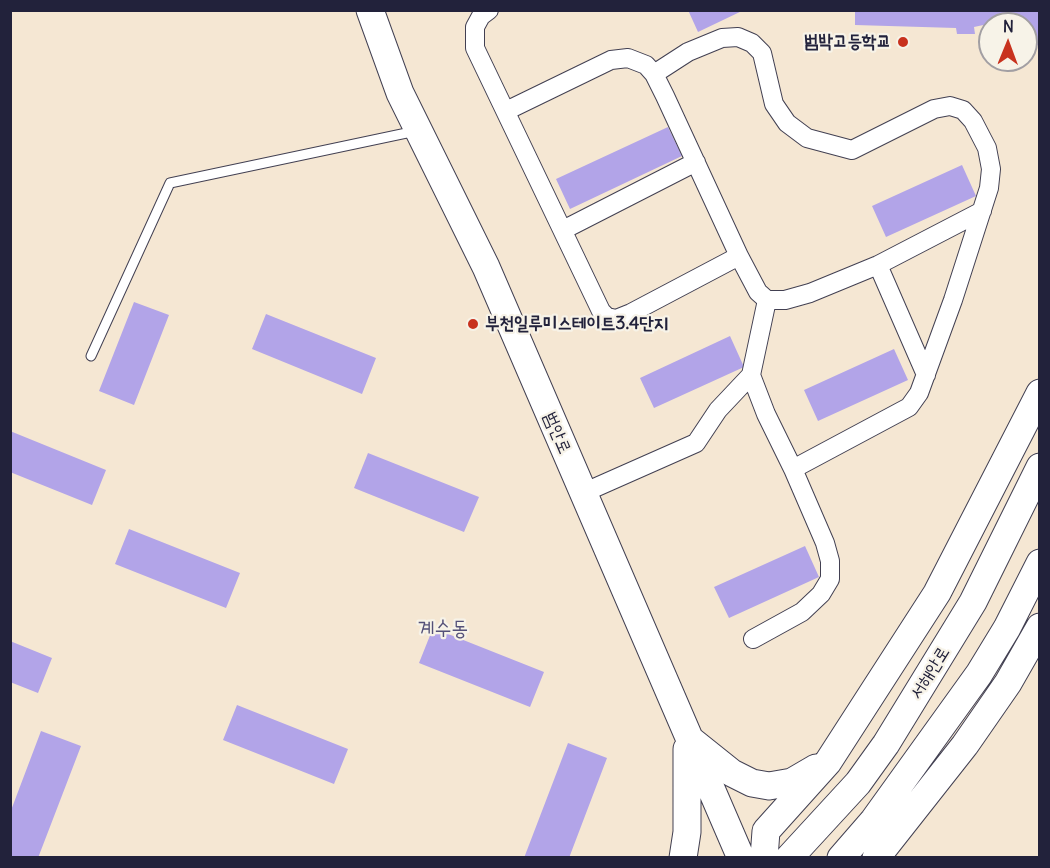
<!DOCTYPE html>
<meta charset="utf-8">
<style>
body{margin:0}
#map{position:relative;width:1050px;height:868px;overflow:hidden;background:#f5e7d3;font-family:Delius,sans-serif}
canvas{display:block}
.frame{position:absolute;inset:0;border:12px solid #22223b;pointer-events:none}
.north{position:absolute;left:978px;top:12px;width:60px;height:60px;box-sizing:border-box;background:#f7f3e8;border:2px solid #a29fa3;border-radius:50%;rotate:1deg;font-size:16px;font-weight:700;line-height:24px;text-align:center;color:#22223b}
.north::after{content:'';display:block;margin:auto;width:21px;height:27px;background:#c8321e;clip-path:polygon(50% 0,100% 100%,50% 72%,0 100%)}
</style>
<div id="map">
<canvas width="1050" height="868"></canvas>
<div class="frame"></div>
<div class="north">N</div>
</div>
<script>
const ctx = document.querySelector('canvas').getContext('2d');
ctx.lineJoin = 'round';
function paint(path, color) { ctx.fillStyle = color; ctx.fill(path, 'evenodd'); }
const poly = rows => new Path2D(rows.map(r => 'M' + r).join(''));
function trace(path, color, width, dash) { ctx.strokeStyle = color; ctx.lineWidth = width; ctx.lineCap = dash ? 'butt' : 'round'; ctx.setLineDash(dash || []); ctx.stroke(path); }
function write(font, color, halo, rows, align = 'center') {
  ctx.font = font + ' Delius,"Poor Story",sans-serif'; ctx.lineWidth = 4.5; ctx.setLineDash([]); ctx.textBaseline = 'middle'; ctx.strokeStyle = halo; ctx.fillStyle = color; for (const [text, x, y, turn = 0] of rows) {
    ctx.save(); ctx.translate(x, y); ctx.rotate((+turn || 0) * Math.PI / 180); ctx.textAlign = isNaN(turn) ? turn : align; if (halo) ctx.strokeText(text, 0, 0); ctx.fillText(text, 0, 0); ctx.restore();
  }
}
const building = poly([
 [688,10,744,10,698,32],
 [855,10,1040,10,1040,45,1026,46,1026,24,990,24,990,32,988,24,974,27,975,34,957,34,956,28,855,25],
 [668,127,682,156,570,209,556,179],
 [962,165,976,196,886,237,872,206],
 [134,302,169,315,134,405,99,391],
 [266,314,376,358,362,394,252,349],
 [730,336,744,367,654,408,640,378],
 [894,349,908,380,818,421,804,390],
 [10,431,106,470,92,505,10,472],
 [368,453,479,497,464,532,354,488],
 [129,529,240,573,226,608,115,564],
 [805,546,819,577,729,618,714,587],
 [433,628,544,672,530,707,419,663],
 [10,641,52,658,38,693,10,682],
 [237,705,348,749,334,784,223,740],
 [41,731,81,746,38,858,10,858,10,813],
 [568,743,607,758,569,858,524,858]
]);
const lane = poly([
 [91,356,170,183,416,131]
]);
const street = poly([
 [489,10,481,16,475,27,475,48,601,311,607,317,616,319,631,313,739,256,758,292,767,300,785,300,810,293,878,265,982,211],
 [654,74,688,52,722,38,738,37,752,43,762,53,774,104,787,123,807,138,852,150,934,109,950,106,963,110,973,121,987,148,991,169,989,188,953,300,919,393,909,407,793,469,825,543,830,561,830,579,821,594,802,612,753,639],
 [506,111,611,60,628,58,646,65,654,74,665,96,739,256],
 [563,230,696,162],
 [878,265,926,375],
 [751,375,766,414,793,469],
 [583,493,696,443,718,410,751,375,767,300]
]);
const secondary = poly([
 [370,10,400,93,486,267,741,858],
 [692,741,732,773,752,783,769,786,792,782,816,768],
 [683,858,687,832,687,749],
 [764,858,766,831,828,762,937,593,1040,393],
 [789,858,858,783,886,744,973,602,1040,467],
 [841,858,874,820,979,674,1007,628,1040,563],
 [876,858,965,745,1008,683,1040,627]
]);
const markers = [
 [903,42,6,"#c8321e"],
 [473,324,6,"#c8321e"]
];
const poiNames = [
 ["범박고등학교",891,42],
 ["부천일루미스테이트3.4단지",485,324,"left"]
];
const streetNames = [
 ["범안로",557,433,67],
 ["서해안로",930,673,-58]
];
const quarterNames = [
 ["계수동",443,629]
];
paint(building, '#b2a4e8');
trace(lane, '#424052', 11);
trace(street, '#424052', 20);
trace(secondary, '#424052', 29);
trace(lane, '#fff', 9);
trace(street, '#fff', 18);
trace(secondary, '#fff', 27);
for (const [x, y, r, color] of markers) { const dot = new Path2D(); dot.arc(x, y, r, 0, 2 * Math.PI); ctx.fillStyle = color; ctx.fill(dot); trace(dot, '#f7f3e8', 2); }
write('bold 18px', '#22223b', '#f7f3e8', poiNames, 'right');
write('18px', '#22223b', '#f7f3e8', streetNames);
write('21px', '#545078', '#f7f3e8', quarterNames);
</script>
